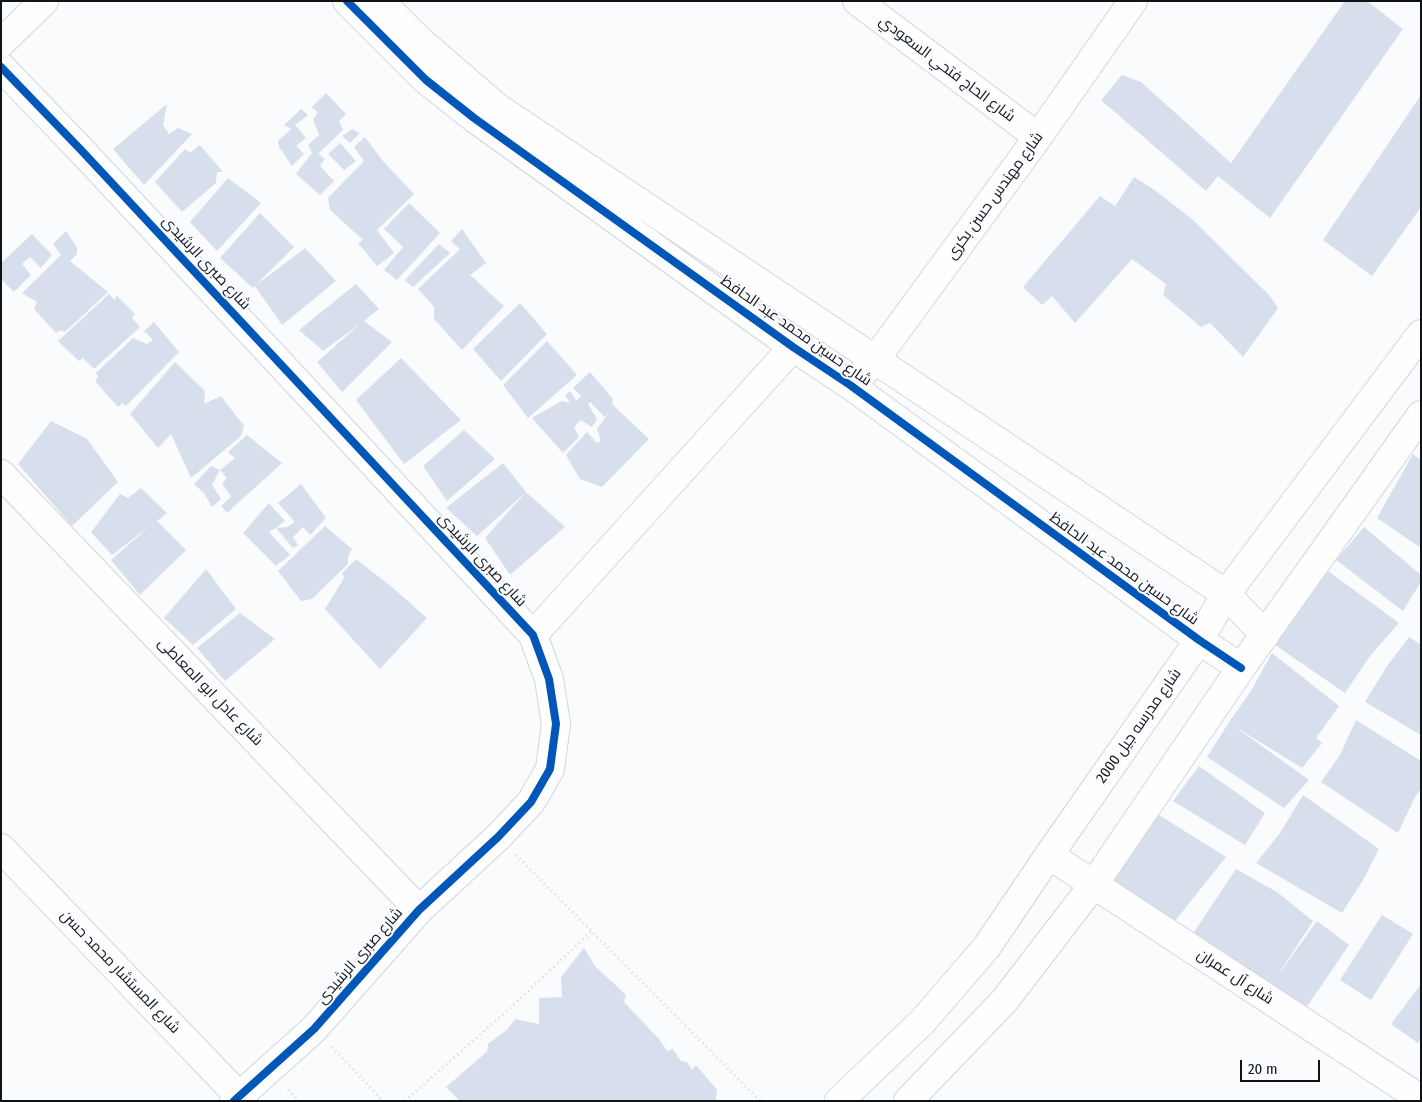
<!DOCTYPE html>
<meta charset="utf-8">
<style>
body{margin:0}
#map{position:relative;width:1422px;height:1102px;overflow:hidden;background:#fafbfd;font-family:"Fira Sans Condensed",sans-serif}
canvas{display:block}
.frame{position:absolute;inset:0;border:2px solid #0f1318;pointer-events:none}
.scale{position:absolute;left:1240px;top:1060px;width:80px;height:22px;box-sizing:border-box;border:2px solid #0f1318;border-top:0;padding-left:6px;font-size:15px;line-height:18px;white-space:nowrap;color:#0f1318;-webkit-text-stroke:4px #f9fbfe;paint-order:stroke}
</style>
<div id="map">
<canvas width="1422" height="1102"></canvas>
<div class="frame"></div>
<div class="scale">20 m</div>
</div>
<script>
const ctx = document.querySelector('canvas').getContext('2d');
ctx.lineJoin = 'round';
function paint(path, color) { ctx.fillStyle = color; ctx.fill(path, 'evenodd'); }
const poly = rows => new Path2D(rows.map(r => 'M' + r).join(''));
function trace(path, color, width, dash) { ctx.strokeStyle = color; ctx.lineWidth = width; ctx.lineCap = dash ? 'butt' : 'round'; ctx.setLineDash(dash || []); ctx.stroke(path); }
function write(font, color, halo, rows, align = 'center') {
  ctx.font = font + ' "Fira Sans Condensed",Cairo,sans-serif'; ctx.lineWidth = 4; ctx.setLineDash([]); ctx.textBaseline = 'middle'; ctx.strokeStyle = halo; ctx.fillStyle = color; for (const [text, x, y, turn = 0] of rows) {
    ctx.save(); ctx.translate(x, y); ctx.rotate((+turn || 0) * Math.PI / 180); ctx.textAlign = isNaN(turn) ? turn : align; if (halo) ctx.strokeText(text, 0, 0); ctx.fillText(text, 0, 0); ctx.restore();
  }
}
const building = poly([
 [1345,1,1367,1,1403,29,1270,218,1218,176,1206,191,1101,100,1122,75,1141,82,1231,163],
 [326,93,346,114,339,121,343,130,318,154,325,159,320,166,334,181,320,195,296,174,312,153,308,145,319,135,313,119,318,113,312,107],
 [1421,95,1421,207,1372,276,1323,240],
 [167,104,163,125,169,134,178,128,192,134,144,185,113,149],
 [301,109,308,115,295,125,306,138,296,146,304,154,292,166,279,147,278,141,291,129,284,125],
 [352,129,360,133,350,143,342,136],
 [365,137,383,161,414,194,377,230,394,253,377,266,358,243,363,240,330,210,328,198,364,161,354,147],
 [340,143,356,161,344,170,328,154],
 [200,145,223,172,217,172,216,183,182,212,155,182,185,149,190,153],
 [1134,177,1156,191,1193,220,1270,296,1278,308,1243,357,1210,323,1201,327,1163,295,1166,284,1132,259,1075,323,1052,296,1042,305,1023,287,1100,196,1115,206],
 [228,178,261,203,217,251,190,222],
 [409,203,440,233,397,280,384,270,403,247,384,229],
 [260,213,294,247,255,286,305,248,336,281,282,325,255,286,253,288,220,258],
 [462,229,486,263,470,275,504,306,462,350,434,319,434,307,418,289,460,249,451,241],
 [66,231,77,248,77,254,70,261,108,292,65,332,61,330,56,333,34,309,37,302,22,293,61,255,53,244],
 [32,234,52,255,41,268,30,257,22,264,31,275,14,292,1,279,1,263],
 [439,244,450,253,413,287,405,280],
 [356,284,379,309,364,321,392,342,342,392,317,362,361,323,323,351,299,330],
 [109,294,115,300,116,295,135,314,132,318,140,327,94,369,83,358,79,361,58,341],
 [520,303,547,334,501,381,473,349],
 [154,322,179,352,126,406,122,403,118,407,95,381,98,377,96,373,133,338,147,344,153,340,144,331],
 [547,341,577,375,528,418,503,385],
 [401,358,461,420,404,464,356,400],
 [175,362,205,391,204,404,221,396,244,426,241,436,191,478,171,434,158,448,130,414],
 [590,372,613,399,612,403,614,406,649,439,602,487,580,479,566,455,587,432,597,443,601,441,597,429,612,409,605,417,590,402,588,404,597,419,592,427,581,420,574,427,579,437,563,453,532,418,562,401,570,403,565,395,570,391,577,401,581,396,573,388],
 [51,421,87,439,118,482,72,526,18,464],
 [464,430,495,459,447,501,423,466],
 [247,435,282,463,227,513,221,506,231,497,222,483,227,478,220,470,235,458,228,452],
 [1413,454,1421,460,1421,548,1377,518],
 [503,463,526,492,565,527,510,575,485,538,526,492,477,536,446,508],
 [211,466,220,470,212,485,221,499,212,507,204,493,194,484],
 [301,484,326,518,310,535,303,527,293,537,298,545,293,548,276,528,269,532,290,555,276,566,243,533,269,503,285,521,276,528,287,527,295,522,278,503],
 [141,488,167,513,157,521,186,550,140,595,111,560,151,525,112,555,91,532,120,494,128,498],
 [325,526,352,549,348,557,348,564,312,599,301,601,278,571],
 [1364,527,1421,575,1421,582,1403,611,1336,560],
 [356,559,393,588,427,618,380,669,325,609,344,578,342,573],
 [206,569,236,609,193,645,164,618],
 [1328,571,1399,623,1370,656,1345,693,1275,645],
 [240,613,275,639,225,681,197,648],
 [1409,637,1421,645,1421,735,1365,702,1387,666],
 [1272,653,1339,706,1316,738,1322,743,1302,768,1234,726,1309,780,1284,808,1207,757,1229,722,1251,691],
 [1356,720,1421,761,1421,789,1415,797,1398,833,1321,782,1340,755],
 [1199,766,1265,813,1245,845,1173,801],
 [1303,795,1379,849,1363,880,1342,913,1256,863,1280,833],
 [1159,815,1226,857,1171,926,1110,879],
 [1236,869,1277,892,1313,921,1276,978,1317,921,1349,945,1304,1011,1188,941],
 [1382,915,1413,934,1371,1000,1340,980],
 [584,948,595,966,626,995,624,1002,659,1039,667,1051,673,1049,681,1061,687,1062,692,1070,696,1065,717,1090,716,1101,460,1101,446,1087,482,1056,487,1051,488,1044,507,1030,515,1019,539,1024,539,998,562,997,561,977],
 [1421,984,1421,1039,1418,1043,1391,1024]
]);
const path = poly([
 [516,855,760,1101],
 [332,1047,383,1101],
 [288,1090,299,1101],
 [405,1101,510,1008,592,931]
]);
const minor = poly([
 [347,1,426,80,474,118,793,347,850,385,1199,640,1241,668],
 [380,1,418,39,498,108,1226,594,1265,635],
 [857,1,1038,137],
 [1,43,44,1],
 [1,67,81,150,533,635,549,679,556,724,550,769,531,802,498,837,419,910,314,1029,234,1101],
 [862,374,875,360,1038,137,1133,1],
 [1,474,419,910],
 [533,635,793,347],
 [1,848,239,1096],
 [1049,855,1421,1099],
 [839,1101,922,1022,986,948,1049,855,1199,640,1226,594,1421,334],
 [908,1101,1005,1000,1094,884,1241,668,1421,415]
]);
const cycleway = poly([
 [347,1,426,80,474,118,793,347,850,385,1199,640,1241,668],
 [1,67,81,150,533,635,549,679,556,724,550,769,531,802,498,837,419,910,314,1029,234,1101]
]);
const streetNames = [
 ["شارع الحاج فتحي السعودي",947,69,37],
 ["شارع مهندس حسن بكرى",995,196,-54],
 ["شارع صبرى الرشيدى",206,263,47],
 ["شارع حسين محمد عبد الحافظ",796,331,35],
 ["شارع صبرى الرشيدى",482,560,47],
 ["شارع حسين محمد عبد الحافظ",1124,569,36],
 ["شارع عادل ابو المعاطى",210,692,46],
 ["شارع مدرسه جيل 2000",1139,726,-55],
 ["شارع صبرى الرشيدى",360,956,-49],
 ["شارع المستشار محمد حسن",120,972,46],
 ["شارع آل عمران",1235,977,33]
];
paint(building, '#d6dfeb');
trace(minor, '#d3d6da', 30);
trace(path, '#d7d7d8', 3, [1, 4]);
trace(minor, '#fefeff', 28);
trace(cycleway, '#0057b8', 8);
write('15px', '#0f1318', '#f9fbfe', streetNames);
</script>
